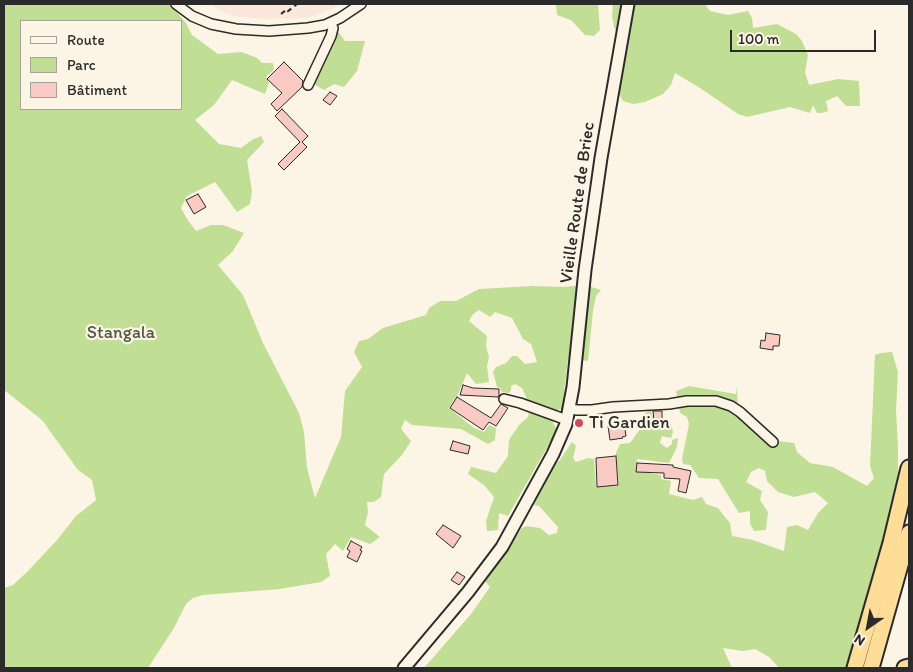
<!DOCTYPE html>
<meta charset="utf-8">
<style>
body{margin:0}
#map{position:relative;width:913px;height:672px;overflow:hidden;background:#fcf5e5;font-family:Itim,sans-serif}
canvas{display:block}
.frame{position:absolute;inset:0;border:5px solid #2b2b2b;pointer-events:none}
.legend{position:absolute;left:20px;top:20px;width:162px;height:90px;box-sizing:border-box;background:#fcf5e5;border:1px solid #a8a49b;margin:0;padding:6px 9px;list-style:none;font-size:15px;color:#2b2b2b}
.legend li{display:flex;align-items:center;gap:10px;height:25px}
.legend b{width:25px;border:1px solid #a8a49b}
.north{position:absolute;left:843px;top:602px;width:50px;height:50px;-webkit-text-stroke:4px #fcf5e5;paint-order:stroke;rotate:213deg;font-size:14px;font-weight:700;line-height:20px;text-align:center;color:#2b2b2b}
.north::after{content:'';display:block;margin:auto;width:18px;height:22px;background:#2b2b2b;clip-path:polygon(50% 0,100% 100%,50% 72%,0 100%)}
.scale{position:absolute;left:730px;top:30px;width:146px;height:22px;box-sizing:border-box;border:2px solid #2b2b2b;border-top:0;padding-left:6px;font-size:15px;line-height:18px;white-space:nowrap;color:#2b2b2b;-webkit-text-stroke:4px #fcf5e5;paint-order:stroke}
</style>
<div id="map">
<canvas width="913" height="672"></canvas>
<div class="frame"></div>
<ul class="legend">
<li><b style="height:6px;background:#fcf5e5"></b>Route</li>
<li><b style="height:14px;background:#c1de95"></b>Parc</li>
<li><b style="height:14px;background:#f9c9c3"></b>Bâtiment</li>
</ul>
<div class="north">N</div>
<div class="scale">100 m</div>
</div>
<script>
const ctx = document.querySelector('canvas').getContext('2d');
ctx.lineJoin = 'round';
function paint(path, color) { ctx.fillStyle = color; ctx.fill(path, 'evenodd'); }
const poly = rows => new Path2D(rows.map(r => 'M' + r).join(''));
function trace(path, color, width, dash) { ctx.strokeStyle = color; ctx.lineWidth = width; ctx.lineCap = dash ? 'butt' : 'round'; ctx.setLineDash(dash || []); ctx.stroke(path); }
function write(font, color, halo, rows, align = 'center') {
  ctx.font = font + ' Itim,sans-serif'; ctx.lineWidth = 4.5; ctx.setLineDash([]); ctx.textBaseline = 'middle'; ctx.strokeStyle = halo; ctx.fillStyle = color; for (const [text, x, y, turn = 0] of rows) {
    ctx.save(); ctx.translate(x, y); ctx.rotate((+turn || 0) * Math.PI / 180); ctx.textAlign = isNaN(turn) ? turn : align; if (halo) ctx.strokeText(text, 0, 0); ctx.fillText(text, 0, 0); ctx.restore();
  }
}
const built = poly([
 [209,4,342,4,323,13,307,18,265,19,239,17,226,14]
]);
const green = poly([
 [4,4,170,4,186,23,192,35,218,54,242,52,257,58,262,63,273,63,274,69,266,77,269,83,265,94,232,80,214,105,195,120,219,144,241,148,252,140,261,136,264,142,247,160,252,191,250,204,237,212,215,182,187,196,181,208,187,219,196,231,211,225,223,225,244,233,233,251,218,265,243,295,263,343,299,413,304,432,307,468,315,498,341,437,345,391,362,367,354,352,359,341,368,339,383,328,426,315,429,308,440,301,456,301,479,289,533,286,563,287,585,285,601,290,596,296,593,311,588,361,568,358,562,409,557,410,553,423,556,428,553,437,508,516,499,513,498,530,487,531,486,521,494,497,484,485,468,474,471,467,496,473,508,456,509,440,519,425,528,417,530,406,522,388,515,384,511,386,511,390,509,393,502,392,500,388,497,387,493,372,496,367,506,363,512,356,517,356,525,364,537,362,531,344,523,339,512,318,495,312,490,317,479,310,473,314,469,321,487,336,486,346,489,357,487,366,489,382,476,384,467,373,459,392,449,408,474,428,484,432,489,425,496,428,495,440,488,444,461,429,412,425,405,420,401,429,411,441,402,455,384,474,381,497,374,502,367,502,368,512,365,525,380,537,370,544,351,537,343,551,335,544,326,554,330,576,321,582,280,589,203,595,193,598,186,604,174,628,148,668,4,668,4,588,13,585,28,571,57,540,76,516,96,500,92,480,78,470,42,420,4,390],
 [21,21,181,21,181,109,21,109],
 [556,4,598,4,600,30,594,36,585,35,571,20,557,15],
 [613,4,705,4,710,11,728,15,748,11,752,18,753,28,777,24,796,34,802,41,808,55,805,72,809,85,838,79,859,81,860,106,846,106,837,96,826,101,828,111,822,113,817,113,813,105,810,113,790,107,747,117,738,114,700,88,675,73,671,85,663,94,645,102,633,104,623,101,617,90,623,45,614,27,612,16],
 [337,30,345,41,365,41,357,71,344,87,334,84,324,90,312,83],
 [892,352,898,372,896,410,898,448,898,473,895,493,889,523,873,581,846,668,779,668,769,657,755,649,743,651,723,648,732,668,424,668,471,614,490,587,485,581,522,528,527,526,540,528,549,535,557,533,558,527,539,506,534,505,552,468,560,460,572,442,576,446,573,458,576,462,588,458,594,459,596,487,619,485,616,453,620,444,630,443,640,429,647,430,649,425,645,413,651,410,654,422,665,421,671,424,673,432,671,438,662,436,660,443,667,448,672,444,672,440,678,438,677,447,669,463,637,459,636,471,661,475,661,479,671,481,669,494,693,500,702,497,706,504,718,508,730,523,732,536,753,540,784,551,787,527,797,525,808,530,818,513,828,503,815,492,794,497,778,492,767,481,765,471,759,468,751,472,746,482,762,491,760,500,768,512,766,530,754,531,750,524,750,511,739,513,718,479,699,478,690,465,683,464,682,459,689,424,687,417,680,413,676,391,689,386,736,394,737,387,738,414,768,440,794,443,797,452,810,463,833,467,867,486,874,478,870,466,875,355,881,353]
]);
const building = poly([
 [284,62,303,81,302,87,277,111,271,104,282,93,267,79,284,62],
 [330,92,337,96,330,105,323,100,330,92],
 [282,109,308,136,302,142,307,147,284,170,278,164,300,142,275,116,282,109],
 [198,194,206,207,194,214,186,200,198,194],
 [766,333,780,335,779,346,773,346,773,350,760,348,761,340,765,341,766,333],
 [463,385,473,388,499,389,499,395,498,397,460,395,463,385],
 [457,397,491,418,501,404,508,408,496,426,489,422,483,430,450,408,457,397],
 [653,411,662,411,662,420,654,421,653,411],
 [624,423,626,436,622,437,623,438,610,440,608,426,624,423],
 [453,441,470,446,468,454,450,450,453,441],
 [616,456,618,485,597,487,596,458,616,456],
 [637,463,673,465,673,467,691,471,686,493,678,491,680,479,664,478,664,473,636,472,637,463],
 [443,525,461,536,453,548,436,534,443,525],
 [351,541,362,547,360,550,362,551,357,562,347,557,350,551,347,549,351,541],
 [457,572,465,577,459,585,451,580,457,572]
]);
const path = poly([
 [281,14,286,10,287,12,297,4]
]);
const minor = poly([
 [176,4,192,16,211,24,236,29,269,31,308,28,325,25,340,18,361,4],
 [308,85,331,36,333,28,330,23],
 [504,399,520,403,567,420],
 [570,409,577,410,592,410,613,407,669,404,687,401,716,401,731,406,740,412,773,442]
]);
const tertiary = poly([
 [404,668,468,592,502,547,553,454,566,424,573,387,585,270,601,158,628,4]
]);
const trunk = poly([
 [855,668,891,543,909,468],
 [871,668,909,533],
 [905,668,909,667]
]);
const markers = [
 [579,423,5,"#d1495b"]
];
const streetNames = [
 ["Vieille Route de Briec",578,203,-82]
];
const parkNames = [
 ["Stangala",121,333]
];
const poiNames = [
 ["Ti Gardien",589,423]
];
paint(built, '#fbe8db');
paint(green, '#c1de95');
paint(building, '#f9c9c3');
trace(building, '#2b2b2b', 1);
trace(minor, '#2b2b2b', 12);
trace(tertiary, '#2b2b2b', 15);
trace(trunk, '#2b2b2b', 19);
trace(path, '#2b2b2b', 2, [5, 4]);
trace(minor, '#fcf5e5', 9);
trace(tertiary, '#fcf5e5', 11);
trace(trunk, '#fedd96', 15);
for (const [x, y, r, color] of markers) { const dot = new Path2D(); dot.arc(x, y, r, 0, 2 * Math.PI); ctx.fillStyle = color; ctx.fill(dot); trace(dot, '#fcf5e5', 2); }
write('18px', '#2b2b2b', '#fcf5e5', streetNames);
write('18px', '#505846', '#fcf5e5', parkNames);
write('18px', '#2b2b2b', '#fcf5e5', poiNames, 'left');
</script>
